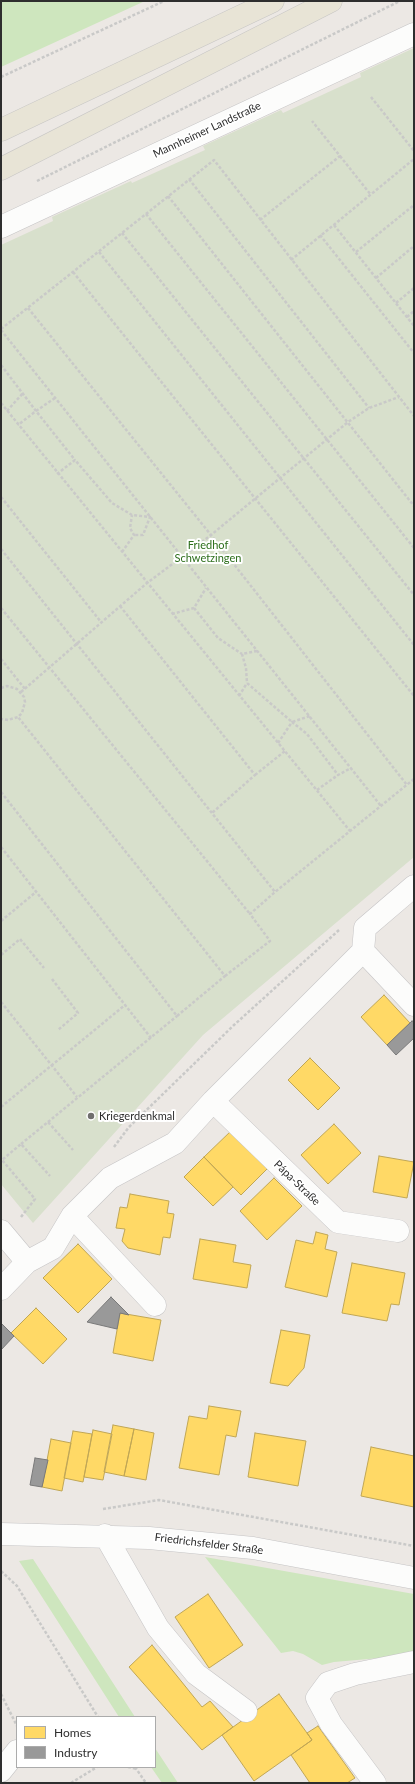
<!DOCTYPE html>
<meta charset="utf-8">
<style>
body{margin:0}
#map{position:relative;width:415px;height:1784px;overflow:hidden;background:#ece8e4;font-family:Lato,sans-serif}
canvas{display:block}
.frame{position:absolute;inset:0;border:2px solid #2e2e2e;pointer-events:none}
.legend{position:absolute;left:16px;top:1716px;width:140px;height:52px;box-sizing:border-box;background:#fff;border:1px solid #ababab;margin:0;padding:5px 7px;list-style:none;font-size:12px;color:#2e2e2e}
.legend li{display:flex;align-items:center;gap:8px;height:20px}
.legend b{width:20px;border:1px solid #ababab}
</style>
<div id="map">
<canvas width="415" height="1784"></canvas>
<div class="frame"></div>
<ul class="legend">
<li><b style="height:11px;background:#ffd966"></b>Homes</li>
<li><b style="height:11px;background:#999"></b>Industry</li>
</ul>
</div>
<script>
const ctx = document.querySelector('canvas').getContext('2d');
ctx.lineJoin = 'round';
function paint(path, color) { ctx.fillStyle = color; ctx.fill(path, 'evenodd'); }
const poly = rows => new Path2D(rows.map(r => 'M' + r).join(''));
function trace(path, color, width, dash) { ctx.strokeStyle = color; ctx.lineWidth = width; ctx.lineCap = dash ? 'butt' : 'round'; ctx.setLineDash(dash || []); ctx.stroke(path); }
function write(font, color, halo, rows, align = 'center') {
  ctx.font = font + ' Lato,sans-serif'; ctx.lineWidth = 4; ctx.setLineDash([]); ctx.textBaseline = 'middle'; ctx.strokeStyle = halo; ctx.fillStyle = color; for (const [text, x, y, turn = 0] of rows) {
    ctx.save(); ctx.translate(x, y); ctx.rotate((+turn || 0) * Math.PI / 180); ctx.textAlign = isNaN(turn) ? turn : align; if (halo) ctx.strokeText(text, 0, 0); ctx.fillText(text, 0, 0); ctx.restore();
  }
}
const green = poly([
 [1,1,145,1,1,67],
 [205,1557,414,1594,414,1655,334,1662,322,1665,303,1654,293,1651,281,1653],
 [33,1559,135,1717,119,1717,19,1561],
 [155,1748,178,1783,162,1783,151,1767,155,1767]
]);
const cemetery = poly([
 [414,48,414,857,203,1035,33,1223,1,1184,1,245,53,221,52,217,131,181,132,183,205,150,203,146,281,110,283,113,361,77,360,73]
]);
const homes = poly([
 [384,995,410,1023,387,1045,361,1017,384,995],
 [310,1058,340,1088,318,1110,288,1080,310,1058],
 [334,1124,361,1153,328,1184,301,1155,334,1124],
 [232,1130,268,1168,241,1195,204,1157,232,1130],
 [379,1156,414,1162,407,1198,373,1192,379,1156],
 [204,1157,233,1187,213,1206,184,1177,204,1157],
 [274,1178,302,1206,267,1240,240,1211,274,1178],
 [130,1194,169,1201,167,1213,174,1214,170,1238,163,1237,160,1255,128,1248,122,1241,125,1229,116,1228,120,1207,127,1208,130,1194],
 [316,1232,328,1235,325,1249,337,1252,327,1297,285,1287,296,1240,313,1244,316,1232],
 [200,1239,236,1245,233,1262,251,1265,247,1288,193,1279,200,1239],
 [78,1244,112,1279,78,1313,43,1278,78,1244],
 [352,1263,405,1273,399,1305,391,1304,387,1321,342,1313,352,1263],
 [36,1308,67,1339,43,1364,11,1333,36,1308],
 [120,1313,161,1320,153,1361,113,1353,120,1313],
 [281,1330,310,1335,304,1368,288,1386,270,1383,281,1330],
 [209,1406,241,1411,236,1437,226,1435,219,1475,179,1468,189,1416,207,1419,209,1406],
 [113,1425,134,1429,124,1476,104,1472,113,1425],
 [134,1429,154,1433,146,1480,124,1476,134,1429],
 [93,1430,112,1434,103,1480,84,1477,93,1430],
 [73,1431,92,1434,83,1482,64,1478,73,1431],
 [255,1433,306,1441,298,1486,248,1477,255,1433],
 [51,1439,71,1443,62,1491,42,1487,51,1439],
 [371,1447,414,1456,414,1507,361,1496,371,1447],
 [208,1594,243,1645,209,1668,175,1617,208,1594],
 [152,1645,202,1707,210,1701,233,1727,202,1750,129,1667,152,1645],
 [279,1694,312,1740,254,1781,222,1735,279,1694],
 [318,1726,355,1778,347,1783,310,1783,291,1755,312,1740,307,1733,318,1726]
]);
const industry = poly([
 [412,1021,414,1022,414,1038,396,1055,387,1045,412,1021],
 [111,1297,129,1315,120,1313,117,1329,87,1322,111,1297],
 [1,1323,14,1336,1,1350,1,1323],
 [35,1458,48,1460,42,1487,30,1485,35,1458]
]);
const path = poly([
 [1,77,164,1],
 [371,97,414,151],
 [340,156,371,195],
 [189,179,369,408],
 [37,181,400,1],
 [168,196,414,506],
 [146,214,414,548],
 [260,220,340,156,312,121],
 [334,225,414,326],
 [122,233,414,595],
 [320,235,414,353],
 [99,252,414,645],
 [356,252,414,205],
 [291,260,414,159],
 [73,272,414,696],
 [376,278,414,246],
 [396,303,414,288],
 [28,308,211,535,407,785],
 [407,317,414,311],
 [1,329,214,160,414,416],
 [1,330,381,806],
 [1,365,36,411,18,425],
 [55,398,36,411,75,460],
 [1,403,350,831],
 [7,411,23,393],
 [57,474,75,460,112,503,132,515,150,517,143,535,134,535],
 [1,497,101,622],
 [1,549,275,892,414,779],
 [122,552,134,535,130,528,132,515],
 [120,606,255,775,212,813],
 [1,608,250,914],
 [194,608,218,638,242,654],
 [172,614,194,608,206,588],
 [257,651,242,654,246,668,247,683,292,722,310,716],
 [1,659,25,689],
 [1,688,7,686,17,689,24,697,25,702,22,713,18,717,8,720,1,719],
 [21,692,147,583,211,535,348,422,369,408,399,397],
 [239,696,247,683],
 [278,743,292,722,307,734,338,775,351,768],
 [255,775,285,751],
 [317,790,338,775],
 [1,792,177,1016,225,976,18,717],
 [1,847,151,1038],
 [1,921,36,892],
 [1,955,20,939,44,968],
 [225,976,270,941,250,914,275,892],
 [52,979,78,1013,58,1030],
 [1,1002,77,1097],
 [1,1107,125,1005],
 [48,1122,177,1016],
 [21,1144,48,1122,73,1150],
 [114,1147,129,1127,234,1025,339,930],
 [21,1217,35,1199,2,1160,21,1144,50,1176],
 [103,1509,159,1500,414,1546],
 [1,1571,17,1586,98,1717],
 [1,1694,17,1726],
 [128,1767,137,1769],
 [135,1767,146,1783],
 [71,1783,97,1767]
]);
const minor = poly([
 [1,227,414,34],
 [363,951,414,1005],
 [213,1101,338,1222,398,1231],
 [72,1216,155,1305],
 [1,1231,27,1262,1,1289],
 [27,1262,53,1248,72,1216,110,1178,175,1143,213,1101,363,951,365,928,414,886],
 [1,1534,149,1538,253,1548,414,1578],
 [105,1535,158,1628,196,1674,246,1711],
 [1,1771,17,1751],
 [375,1783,331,1724,317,1698,328,1683,355,1674,414,1662]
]);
const major = poly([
 [1,130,273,1],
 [1,169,331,1]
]);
const markers = [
 [91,1116,4,"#706f6e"]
];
const streetNames = [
 ["Mannheimer Landstraße",207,130,-25],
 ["Pápa-Straße",297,1183,44],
 ["Friedrichsfelder Straße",209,1544,7]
];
const parkNames = [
 ["Friedhof",208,545],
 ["Schwetzingen",208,558]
];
const poiNames = [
 ["Kriegerdenkmal",99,1116]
];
paint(green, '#cee6be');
paint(cemetery, '#d8e0cc');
paint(homes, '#ffd966');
trace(homes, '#c0a655', 1);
paint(industry, '#999');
trace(industry, '#797979', 1);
trace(minor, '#c5c4c5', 23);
trace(major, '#c6c5c4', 23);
trace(path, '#c9c9c8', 2.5, [3, 2]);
trace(minor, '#fcfcfb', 22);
trace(major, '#e8e4d6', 22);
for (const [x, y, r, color] of markers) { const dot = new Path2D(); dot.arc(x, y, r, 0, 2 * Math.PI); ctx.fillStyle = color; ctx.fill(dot); trace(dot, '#fff', 1.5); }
write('11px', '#2e2e2e', '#fff', streetNames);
write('11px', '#2c6e1b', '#fff', parkNames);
write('11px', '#2e2e2e', '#fff', poiNames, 'left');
</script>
